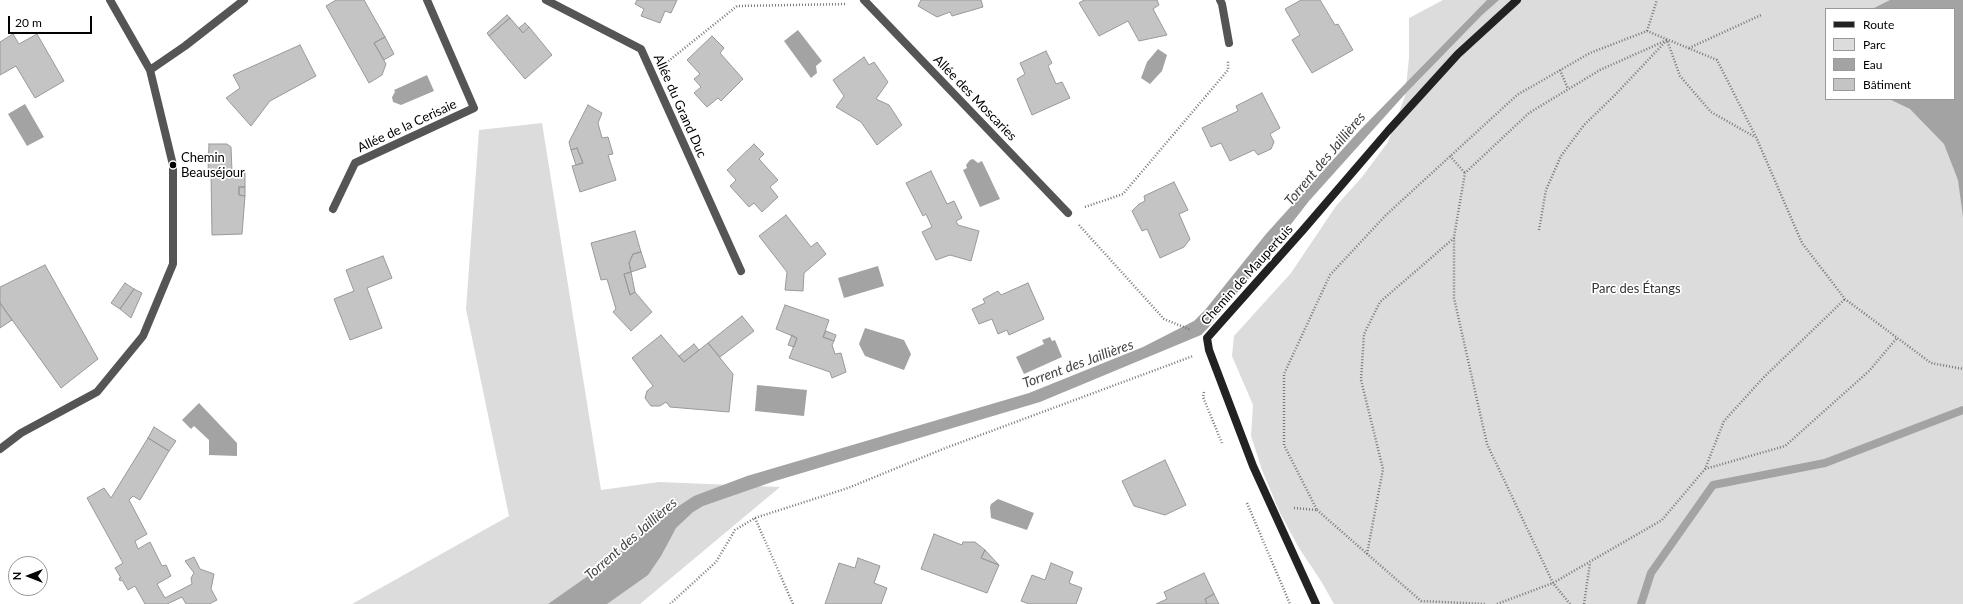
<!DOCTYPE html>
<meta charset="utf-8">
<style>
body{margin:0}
#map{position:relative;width:1963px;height:604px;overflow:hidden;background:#fff;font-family:Lato,sans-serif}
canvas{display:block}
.legend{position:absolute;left:1825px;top:8px;width:130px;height:92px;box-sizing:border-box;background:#fff;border:1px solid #999;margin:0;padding:5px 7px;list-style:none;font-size:12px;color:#000}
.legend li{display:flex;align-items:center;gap:8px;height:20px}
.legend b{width:20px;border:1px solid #999}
.north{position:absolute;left:8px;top:556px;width:40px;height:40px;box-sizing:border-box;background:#fff;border:1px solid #999;border-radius:50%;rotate:270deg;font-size:11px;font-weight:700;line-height:16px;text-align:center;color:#000}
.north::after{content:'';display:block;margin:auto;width:14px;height:18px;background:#000;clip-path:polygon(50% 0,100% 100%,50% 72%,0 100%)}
.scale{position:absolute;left:8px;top:16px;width:84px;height:18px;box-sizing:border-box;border:2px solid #000;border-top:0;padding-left:5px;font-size:12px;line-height:14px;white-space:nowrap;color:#000;-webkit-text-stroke:3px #fff;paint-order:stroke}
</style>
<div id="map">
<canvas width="1963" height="604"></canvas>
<ul class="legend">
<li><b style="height:5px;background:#222"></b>Route</li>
<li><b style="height:11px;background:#dcdcdc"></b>Parc</li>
<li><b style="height:11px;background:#a3a3a3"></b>Eau</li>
<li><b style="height:11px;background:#c4c4c4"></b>Bâtiment</li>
</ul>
<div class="north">N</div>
<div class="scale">20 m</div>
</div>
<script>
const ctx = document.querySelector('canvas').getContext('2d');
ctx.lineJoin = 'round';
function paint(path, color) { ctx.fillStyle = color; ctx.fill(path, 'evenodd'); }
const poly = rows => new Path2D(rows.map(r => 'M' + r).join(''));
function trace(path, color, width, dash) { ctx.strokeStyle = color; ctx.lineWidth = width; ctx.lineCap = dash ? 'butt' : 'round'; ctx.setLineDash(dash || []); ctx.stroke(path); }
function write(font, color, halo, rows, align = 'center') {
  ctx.font = font + ' Lato,sans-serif'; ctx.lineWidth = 3.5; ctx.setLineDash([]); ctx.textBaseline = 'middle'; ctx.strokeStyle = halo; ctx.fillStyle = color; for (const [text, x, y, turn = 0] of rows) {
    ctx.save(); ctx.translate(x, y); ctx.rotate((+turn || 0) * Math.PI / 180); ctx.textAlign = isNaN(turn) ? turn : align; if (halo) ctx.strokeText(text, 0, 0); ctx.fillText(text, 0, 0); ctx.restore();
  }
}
const green = poly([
 [1443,0,1963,0,1963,604,1334,604,1321,581,1299,548,1280,513,1262,470,1251,436,1253,405,1232,356,1234,336,1291,273,1336,206,1362,177,1388,142,1405,96,1409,58,1409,18],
 [1826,9,1954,9,1954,99,1826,99],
 [542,123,601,490,659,482,780,487,640,604,352,604,509,516,466,309,479,130]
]);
const water = poly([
 [1487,0,1499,0,1482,15,1406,93,1309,201,1250,277,1208,328,1201,335,1040,402,775,481,703,506,693,512,676,528,661,556,648,575,607,604,548,604,598,569,668,513,694,496,747,476,1029,393,1143,347,1194,321,1205,310,1266,234,1360,130],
 [1890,0,1963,0,1963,217,1958,180,1944,144,1910,109,1889,99,1954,99,1954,9,1872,9],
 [798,30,822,61,816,66,817,73,811,78,784,41],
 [1158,49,1167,55,1162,71,1150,84,1141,78,1147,62],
 [427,75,434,91,401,105,393,102,392,97,395,92,394,90],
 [25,104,44,137,27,146,8,114],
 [973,159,978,163,982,161,1000,199,980,207,963,170,967,168,966,165,970,160],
 [878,266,884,286,844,298,838,278],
 [865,328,904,340,911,354,904,370,865,356,859,344],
 [1050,337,1052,341,1055,340,1062,357,1024,374,1016,357,1044,344,1042,340],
 [757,385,807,390,804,416,755,411],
 [199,403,237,443,237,456,209,455,209,440,194,426,191,429,182,420],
 [998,499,1034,513,1027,530,991,518,990,507,991,504]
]);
const stream = poly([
 [1641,604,1651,573,1713,485,1825,463,1963,410]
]);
const building = poly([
 [336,0,364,0,385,37,374,43,386,64,382,75,369,83,326,6,336,0],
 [637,0,677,0,671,13,665,11,660,23,641,16,644,9,635,4,637,0],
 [921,0,981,0,983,7,952,16,950,12,937,17,918,6,921,0],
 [1084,0,1157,0,1159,5,1153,9,1167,35,1139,41,1128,21,1099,36,1079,3,1084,0],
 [1301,0,1320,0,1335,25,1338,24,1353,50,1312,73,1292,40,1300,35,1285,9,1301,0],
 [507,15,510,18,489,36,487,33,507,15],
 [510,18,523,33,529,27,552,55,525,79,489,36,510,18],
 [525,23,529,27,523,33,519,28,525,23],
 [13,34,19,44,37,34,64,81,35,98,16,66,0,75,0,42,13,34],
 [712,36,724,48,720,53,743,79,721,101,718,98,707,107,694,93,701,87,694,79,700,74,687,60,712,36],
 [385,37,394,54,384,60,374,43,385,37],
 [300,45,316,76,270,101,251,126,226,98,240,88,233,75,300,45],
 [1046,51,1052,63,1048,66,1056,84,1062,82,1070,98,1032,115,1017,79,1025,74,1020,63,1046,51],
 [864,57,869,65,874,62,888,82,876,99,889,105,902,125,877,145,861,122,836,107,844,96,833,80,864,57],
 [1262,93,1280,128,1270,134,1274,142,1271,149,1258,155,1254,150,1230,161,1221,143,1211,147,1202,128,1238,111,1236,106,1262,93],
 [588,105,602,113,598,123,602,138,608,137,613,154,608,155,616,180,580,192,572,166,583,163,577,148,571,150,569,142,588,105],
 [209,144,227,144,231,147,232,172,245,172,245,187,239,187,239,195,245,196,242,234,212,235,211,173,208,172,209,144],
 [754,144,764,154,759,159,778,180,770,187,778,197,762,212,754,203,749,207,730,186,736,180,727,170,754,144],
 [577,148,583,163,576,165,571,150,577,148],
 [931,171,947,204,954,201,962,218,956,221,958,225,979,231,971,261,950,255,936,260,922,232,932,227,926,214,923,216,906,183,931,171],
 [1174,182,1188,210,1179,214,1190,239,1184,247,1160,258,1147,229,1142,231,1132,211,1139,204,1145,201,1144,196,1174,182],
 [239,187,245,187,245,196,239,195,239,187],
 [786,215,811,247,817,242,826,254,804,273,803,291,785,290,787,272,759,236,786,215],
 [635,231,641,252,633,254,629,263,631,272,624,274,630,295,635,292,652,312,631,331,613,312,616,309,607,279,601,280,591,243,635,231],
 [641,252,646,267,631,272,629,263,633,254,641,252],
 [383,256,392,278,367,288,382,328,350,340,334,299,354,291,346,270,383,256],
 [45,265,98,359,61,388,0,303,0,287,45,265],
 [631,272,635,292,630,295,624,274,631,272],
 [125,283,134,289,120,309,111,303,125,283],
 [1028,283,1044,319,1009,335,1007,330,998,334,992,319,979,324,972,309,985,303,983,299,998,291,1001,295,1028,283],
 [134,289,142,293,131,318,120,309,134,289],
 [0,303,12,320,0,328,0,303],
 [785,305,829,320,823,337,834,341,832,345,835,354,841,353,846,372,832,378,830,372,789,358,797,338,776,329,785,305],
 [742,316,754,331,720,357,708,343,742,316],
 [826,331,836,335,834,341,823,337,826,331],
 [661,335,684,362,708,343,733,374,729,412,670,407,666,402,660,406,651,406,645,398,647,391,653,386,632,358,661,335],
 [792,335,797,338,794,347,788,345,792,335],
 [694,344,699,350,684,362,679,356,694,344],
 [154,427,176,441,169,451,148,438,154,427],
 [148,438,169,451,140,500,133,496,129,500,147,534,135,541,138,549,150,542,162,566,166,565,171,576,157,584,165,598,192,584,191,578,194,573,185,561,194,557,200,569,214,574,211,589,217,600,209,604,186,604,182,597,167,604,145,604,135,586,128,590,122,580,120,581,119,578,121,578,115,568,123,563,87,498,104,488,111,498,148,438],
 [1165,460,1186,505,1165,515,1134,506,1122,481,1165,460],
 [934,534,962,545,963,542,975,542,985,550,981,558,999,565,987,593,921,569,934,534],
 [985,550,999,565,981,558,985,550],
 [858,558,880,566,874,583,887,588,881,604,825,604,839,563,855,568,858,558],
 [1051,563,1073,572,1069,583,1082,588,1076,604,1029,604,1021,601,1032,575,1045,580,1051,563],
 [1204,573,1214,594,1205,599,1207,604,1156,604,1167,599,1164,592,1204,573],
 [1214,594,1219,604,1207,604,1205,599,1214,594]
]);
const path = poly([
 [1647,31,1657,0],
 [1689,48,1761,15],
 [666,63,737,6,847,4],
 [1560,70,1568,89],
 [1450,156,1465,173],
 [1085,207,1123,194,1228,70,1228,61],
 [1079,225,1164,319,1191,330],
 [1539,230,1546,190,1561,156,1584,125,1614,96,1667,40,1680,76,1711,112,1755,137],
 [1204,392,1203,397,1222,443],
 [1705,469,1785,446,1869,371,1897,338],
 [1247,503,1290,604],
 [1294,508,1317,510,1284,445,1284,374,1330,275,1386,215,1517,95,1590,53,1647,31,1717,60,1756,137,1802,243,1845,299,1931,363,1963,369],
 [1317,510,1421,601,1486,604],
 [755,518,793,604],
 [1367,554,1383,469,1361,380,1364,334,1380,302,1454,238],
 [670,604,716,562,735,530,755,518,848,488,943,449,1193,356],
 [1497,604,1553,583,1662,520,1705,469,1724,421,1763,378,1845,299],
 [1570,604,1553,583,1487,444,1454,298,1454,237,1465,173,1529,113,1600,70,1667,40],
 [1584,604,1590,563]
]);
const street = poly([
 [546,0,641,49,741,271],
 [864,0,1068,213],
 [1220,0,1222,4,1229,43],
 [150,70,185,46,244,0],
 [333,209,355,163,474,108,427,0],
 [0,449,21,433,97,392,143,336,173,264,173,165,150,70,110,0]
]);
const secondary = poly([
 [1316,604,1253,466,1209,350,1207,338,1303,230,1388,131,1458,54,1517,0]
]);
const markers = [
 [173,165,4,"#000"]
];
const streetNames = [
 ["Allée des Moscaries",975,98,46],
 ["Allée du Grand Duc",680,106,66],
 ["Allée de la Cerisaie",407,126,-25],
 ["Chemin de Maupertuis",1247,275,-48]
];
const poiNames = [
 ["Chemin",181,158],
 ["Beauséjour",181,173]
];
const parkNames = [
 ["Parc des Étangs",1636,289]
];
const waterNames = [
 ["Torrent des Jaillières",1325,159,-50],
 ["Torrent des Jaillières",1078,364,-20],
 ["Torrent des Jaillières",631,539,-41]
];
paint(green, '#dcdcdc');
paint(water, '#a3a3a3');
trace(stream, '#a3a3a3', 8);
paint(building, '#c4c4c4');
trace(building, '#999', 1);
trace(path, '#777', 2.5, [1, 2]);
trace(street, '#555', 8);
trace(secondary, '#222', 8);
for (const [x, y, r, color] of markers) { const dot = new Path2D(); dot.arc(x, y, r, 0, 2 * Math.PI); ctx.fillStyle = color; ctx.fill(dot); trace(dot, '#fff', 1.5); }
write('13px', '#000', '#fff', streetNames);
write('13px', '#000', '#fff', poiNames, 'left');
write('13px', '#333', '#fff', parkNames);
write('italic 14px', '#444', '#fff', waterNames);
</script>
